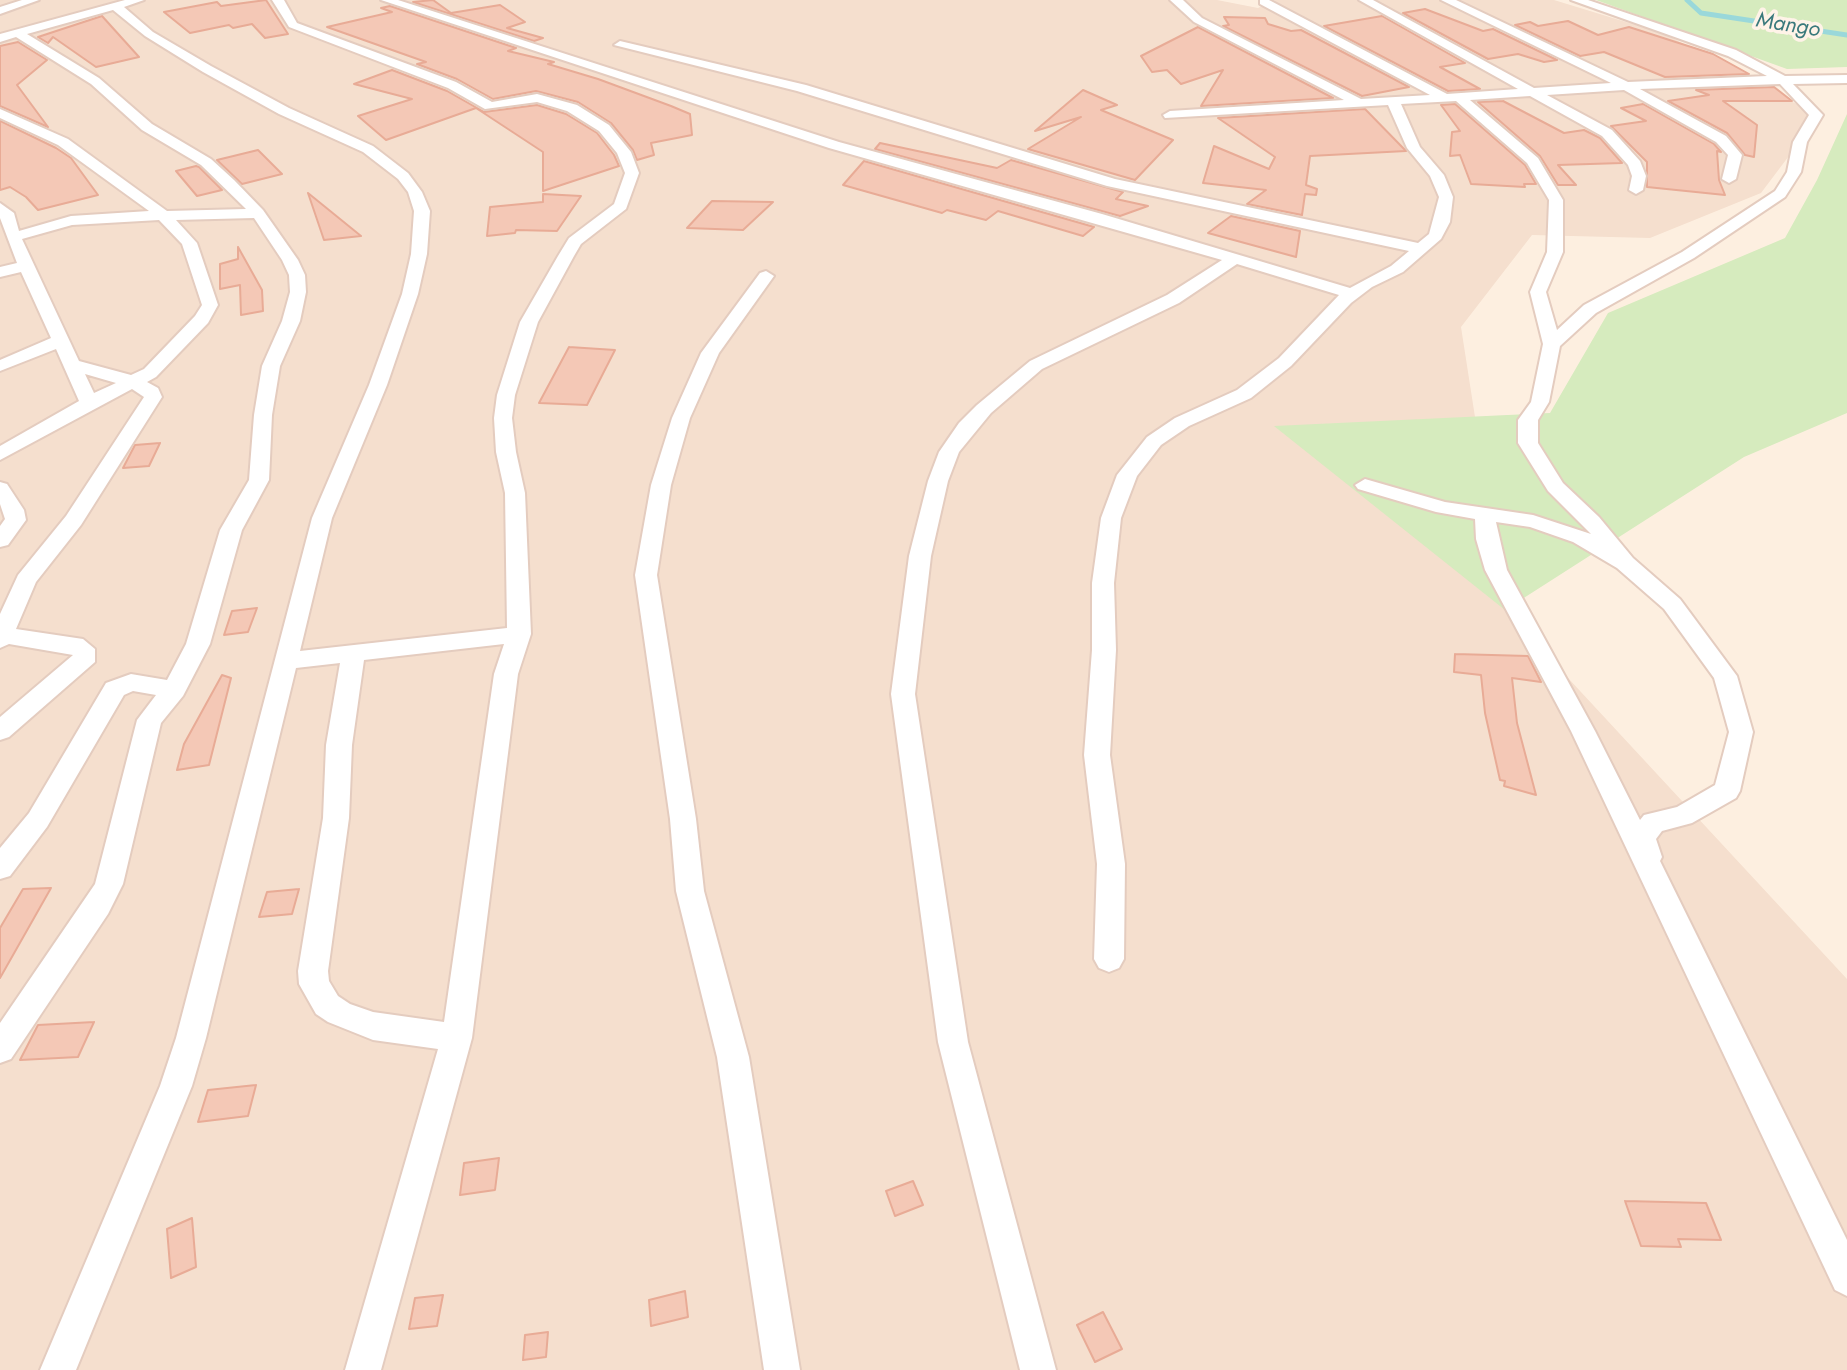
<!DOCTYPE html>
<style>
body{margin:0}
canvas{display:block;background:#fdefe0}
</style>
<canvas width="1847" height="1370"></canvas>
<script>
const ctx = document.querySelector('canvas').getContext('2d');
ctx.lineJoin = 'round';
function paint(path, color) { ctx.fillStyle = color; ctx.fill(path, 'evenodd'); }
const poly = rows => new Path2D(rows.map(r => 'M' + r).join(''));
function trace(path, color, width, dash) { ctx.strokeStyle = color; ctx.lineWidth = width; ctx.lineCap = dash ? 'butt' : 'round'; ctx.setLineDash(dash || []); ctx.stroke(path); }
function write(font, color, halo, rows, align = 'center') {
  ctx.font = font + ' Jost,sans-serif'; ctx.lineWidth = 7; ctx.setLineDash([]); ctx.textBaseline = 'middle'; ctx.strokeStyle = halo; ctx.fillStyle = color; for (const [text, x, y, turn = 0] of rows) {
    ctx.save(); ctx.translate(x, y); ctx.rotate((+turn || 0) * Math.PI / 180); ctx.textAlign = isNaN(turn) ? turn : align; if (halo) ctx.strokeText(text, 0, 0); ctx.fillText(text, 0, 0); ctx.restore();
  }
}
const residential = poly([
 [0,0,1217,0,1258,8,1275,0,1554,0,1665,34,1819,116,1761,193,1650,238,1532,235,1461,327,1505,610,1847,979,1847,1370,0,1370]
]);
const green = poly([
 [1596,0,1847,0,1847,67,1787,69],
 [1847,114,1847,413,1744,457,1505,610,1274,426,1550,413,1608,313,1785,238,1817,180]
]);
const stream = poly([
 [1687,0,1701,13,1847,35]
]);
const building = poly([
 [266,0,288,34,265,38,252,24,233,28,229,25,190,33,164,12,217,2,221,6,266,0],
 [433,0,451,13,500,5,525,22,507,28,543,38,534,41,413,2,433,0],
 [390,6,516,48,508,51,554,62,548,64,598,79,671,106,690,114,692,135,651,143,654,155,637,160,633,150,611,123,578,102,536,91,493,99,457,79,417,64,426,62,327,27,392,12,381,8,390,6],
 [1425,9,1483,31,1493,29,1557,60,1544,62,1518,54,1488,59,1403,13,1425,9],
 [102,16,139,57,96,67,53,37,48,43,38,37,102,16],
 [1382,16,1465,63,1440,67,1480,89,1448,91,1324,26,1382,16],
 [1224,17,1265,18,1268,24,1291,31,1301,30,1409,87,1362,96,1223,26,1229,25,1224,17],
 [1568,21,1598,35,1629,27,1713,54,1749,74,1665,77,1604,52,1580,56,1515,25,1530,22,1538,26,1568,21],
 [1198,27,1333,98,1201,106,1223,70,1181,84,1167,70,1152,72,1141,56,1198,27],
 [18,42,47,60,17,85,48,127,0,106,0,46,18,42],
 [392,70,447,91,484,112,537,105,566,114,597,133,614,155,619,166,543,191,543,152,476,108,386,140,358,116,412,99,354,84,392,70],
 [1774,87,1792,101,1723,101,1757,125,1754,157,1745,155,1727,133,1668,101,1709,95,1696,90,1774,87],
 [1083,90,1117,105,1101,110,1173,140,1135,180,1028,149,1081,117,1035,131,1083,90],
 [1503,101,1564,133,1584,130,1600,138,1622,163,1558,165,1576,185,1558,185,1540,156,1478,102,1503,101],
 [1455,104,1525,165,1536,184,1524,184,1525,187,1471,184,1460,155,1450,156,1452,132,1460,131,1441,105,1455,104],
 [1643,104,1714,144,1721,152,1717,151,1719,180,1725,195,1647,187,1647,162,1611,126,1646,121,1621,108,1643,104],
 [1365,109,1406,151,1310,156,1306,185,1317,189,1316,195,1305,194,1302,215,1247,204,1266,190,1203,183,1214,146,1269,169,1275,157,1218,118,1365,109],
 [0,121,56,148,71,158,98,195,38,210,26,197,10,187,0,190,0,121],
 [880,143,997,168,1011,160,1123,192,1116,199,1148,206,1120,216,875,149,880,143],
 [258,150,282,174,242,184,217,160,258,150],
 [864,161,1094,227,1083,236,998,211,986,220,947,210,942,213,843,185,864,161],
 [196,166,199,167,222,190,197,196,176,171,196,166],
 [308,193,361,236,324,240,308,193],
 [543,194,581,196,557,231,516,230,515,233,487,236,490,207,543,202,543,194],
 [712,201,773,202,743,230,687,228,712,201],
 [1231,216,1300,231,1296,257,1208,233,1231,216],
 [238,247,262,290,263,311,241,315,240,285,220,289,220,264,238,259,238,247],
 [569,347,615,350,587,405,539,403,569,347],
 [160,443,149,466,123,468,135,445,160,443],
 [257,608,248,632,224,635,232,611,257,608],
 [1455,654,1528,656,1541,682,1512,678,1517,723,1536,795,1504,786,1505,781,1500,780,1485,713,1481,675,1454,672,1455,654],
 [222,675,231,678,209,765,177,770,184,744,222,675],
 [51,888,0,978,0,928,23,889,51,888],
 [299,889,292,914,259,917,267,892,299,889],
 [94,1022,78,1057,20,1060,38,1025,94,1022],
 [256,1085,248,1116,198,1122,208,1090,256,1085],
 [499,1158,495,1190,460,1195,464,1163,499,1158],
 [913,1181,923,1205,895,1216,886,1191,913,1181],
 [1625,1201,1706,1203,1721,1240,1678,1239,1681,1247,1641,1246,1625,1201],
 [192,1218,196,1267,171,1278,167,1229,192,1218],
 [685,1291,688,1317,651,1326,649,1300,685,1291],
 [443,1295,437,1326,409,1329,415,1298,443,1295],
 [1103,1312,1122,1349,1095,1362,1077,1325,1103,1312],
 [548,1332,546,1357,523,1360,525,1335,548,1332]
]);
const street = poly([
 [22,0,39,0,0,14,0,7,22,0],
 [125,0,144,0,124,7,153,32,211,66,289,108,373,146,408,173,422,192,430,211,427,254,418,294,387,385,332,518,300,651,507,628,505,493,496,452,494,418,497,395,520,322,558,256,569,238,614,204,625,173,617,153,599,131,567,111,537,102,485,109,448,88,289,27,272,0,284,0,297,23,456,82,492,102,537,94,577,105,609,125,631,152,639,173,626,209,581,244,574,256,538,322,515,395,512,418,516,452,525,493,531,634,518,674,472,1038,381,1370,345,1370,438,1049,373,1040,328,1022,316,1014,299,984,298,971,323,818,326,745,340,663,296,668,206,1038,192,1086,76,1370,40,1370,160,1086,176,1038,312,518,369,385,402,294,411,254,414,211,408,192,398,179,363,152,279,114,203,72,145,36,113,10,27,34,99,78,152,124,211,159,234,180,263,210,298,260,305,275,306,292,300,321,280,366,272,415,269,480,242,530,210,644,183,696,161,723,123,884,108,914,11,1059,0,1063,0,1023,95,884,137,720,156,695,133,691,124,695,47,827,10,876,0,879,0,848,29,813,106,683,131,674,167,680,186,644,220,530,249,480,254,415,262,366,282,321,290,292,289,275,282,260,254,218,176,220,197,243,218,305,208,323,156,377,147,382,158,388,162,397,81,525,36,582,16,629,83,639,95,649,95,662,9,737,0,740,0,717,73,655,9,644,0,648,0,614,18,575,66,516,144,397,132,389,0,460,0,446,79,401,56,349,0,371,0,360,51,338,21,272,0,277,0,267,17,263,0,218,0,203,14,213,19,231,71,216,149,211,58,145,0,118,0,109,68,139,167,211,246,209,201,165,142,130,91,84,16,37,0,42,0,34,125,0],
 [159,220,182,244,202,305,195,316,144,369,131,375,79,361,22,239,72,225,159,220],
 [85,374,116,383,94,393,85,374],
 [504,644,494,674,444,1022,373,1012,350,1004,338,996,329,981,328,971,349,818,352,745,364,660,504,644],
 [381,0,398,0,839,142,1102,214,1350,288,1391,266,1409,251,1107,186,797,91,614,45,620,41,806,85,1115,179,1418,243,1429,234,1439,197,1430,176,1407,148,1388,105,1165,118,1163,115,1170,111,1344,100,1194,22,1170,0,1183,0,1202,18,1361,99,1430,95,1260,4,1260,0,1269,0,1447,94,1518,89,1359,0,1373,0,1534,88,1611,83,1441,0,1456,0,1628,82,1767,76,1728,56,1571,0,1588,0,1736,50,1785,76,1847,75,1847,83,1793,84,1823,115,1807,142,1801,172,1785,197,1694,258,1596,313,1560,346,1549,402,1538,420,1538,443,1563,483,1599,517,1633,558,1680,599,1737,676,1753,732,1740,791,1736,798,1692,823,1662,831,1656,839,1662,857,1660,861,1847,1240,1847,1296,1835,1290,1571,731,1485,570,1476,539,1475,519,1436,512,1358,489,1355,485,1365,479,1445,502,1533,515,1591,534,1548,491,1518,443,1518,420,1531,402,1543,344,1530,292,1547,252,1549,200,1527,163,1456,101,1401,104,1420,147,1444,175,1453,197,1450,222,1441,239,1403,272,1372,287,1351,303,1291,366,1251,398,1189,426,1161,445,1137,476,1121,518,1114,583,1116,650,1110,755,1125,864,1124,959,1119,968,1109,972,1099,968,1094,959,1097,864,1084,755,1092,650,1092,583,1101,518,1117,475,1147,437,1175,418,1237,390,1279,358,1339,295,1237,264,1179,303,1042,369,991,413,959,452,948,481,931,556,915,694,968,1042,1056,1370,1020,1370,938,1042,891,694,909,556,928,481,939,452,959,423,977,405,1030,361,1167,295,1222,260,829,148,381,0],
 [1780,84,1809,115,1793,142,1787,172,1775,191,1682,252,1584,305,1557,330,1546,292,1563,252,1563,200,1538,158,1470,100,1530,96,1602,136,1628,165,1632,176,1629,190,1636,194,1643,190,1646,176,1640,161,1612,130,1547,95,1624,90,1716,142,1728,155,1722,179,1729,183,1736,179,1742,155,1726,136,1640,89,1780,84],
 [1496,522,1530,527,1573,542,1617,568,1664,609,1714,678,1729,732,1715,785,1677,807,1644,815,1640,820,1595,731,1507,570,1496,522],
 [766,271,774,276,719,353,690,418,671,485,657,575,696,819,704,891,749,1057,800,1370,764,1370,717,1057,676,891,670,819,635,575,651,485,672,418,701,353,760,273,766,271],
 [0,482,7,484,24,510,26,520,8,545,0,547,0,526,5,519,0,504,0,482]
]);
const farWaternames = [
 ["Mango",1788,26,9]
];
paint(residential, '#f5dfce');
paint(green, '#d6ebbe');
trace(stream, '#9ad8da', 5);
paint(building, '#f4c8b6');
trace(building, '#e8ab96', 2);
trace(street, '#e4ccbf', 4);
paint(street, '#fff');
write('italic 22px', '#3a797c', '#fff3e8', farWaternames);
</script>
